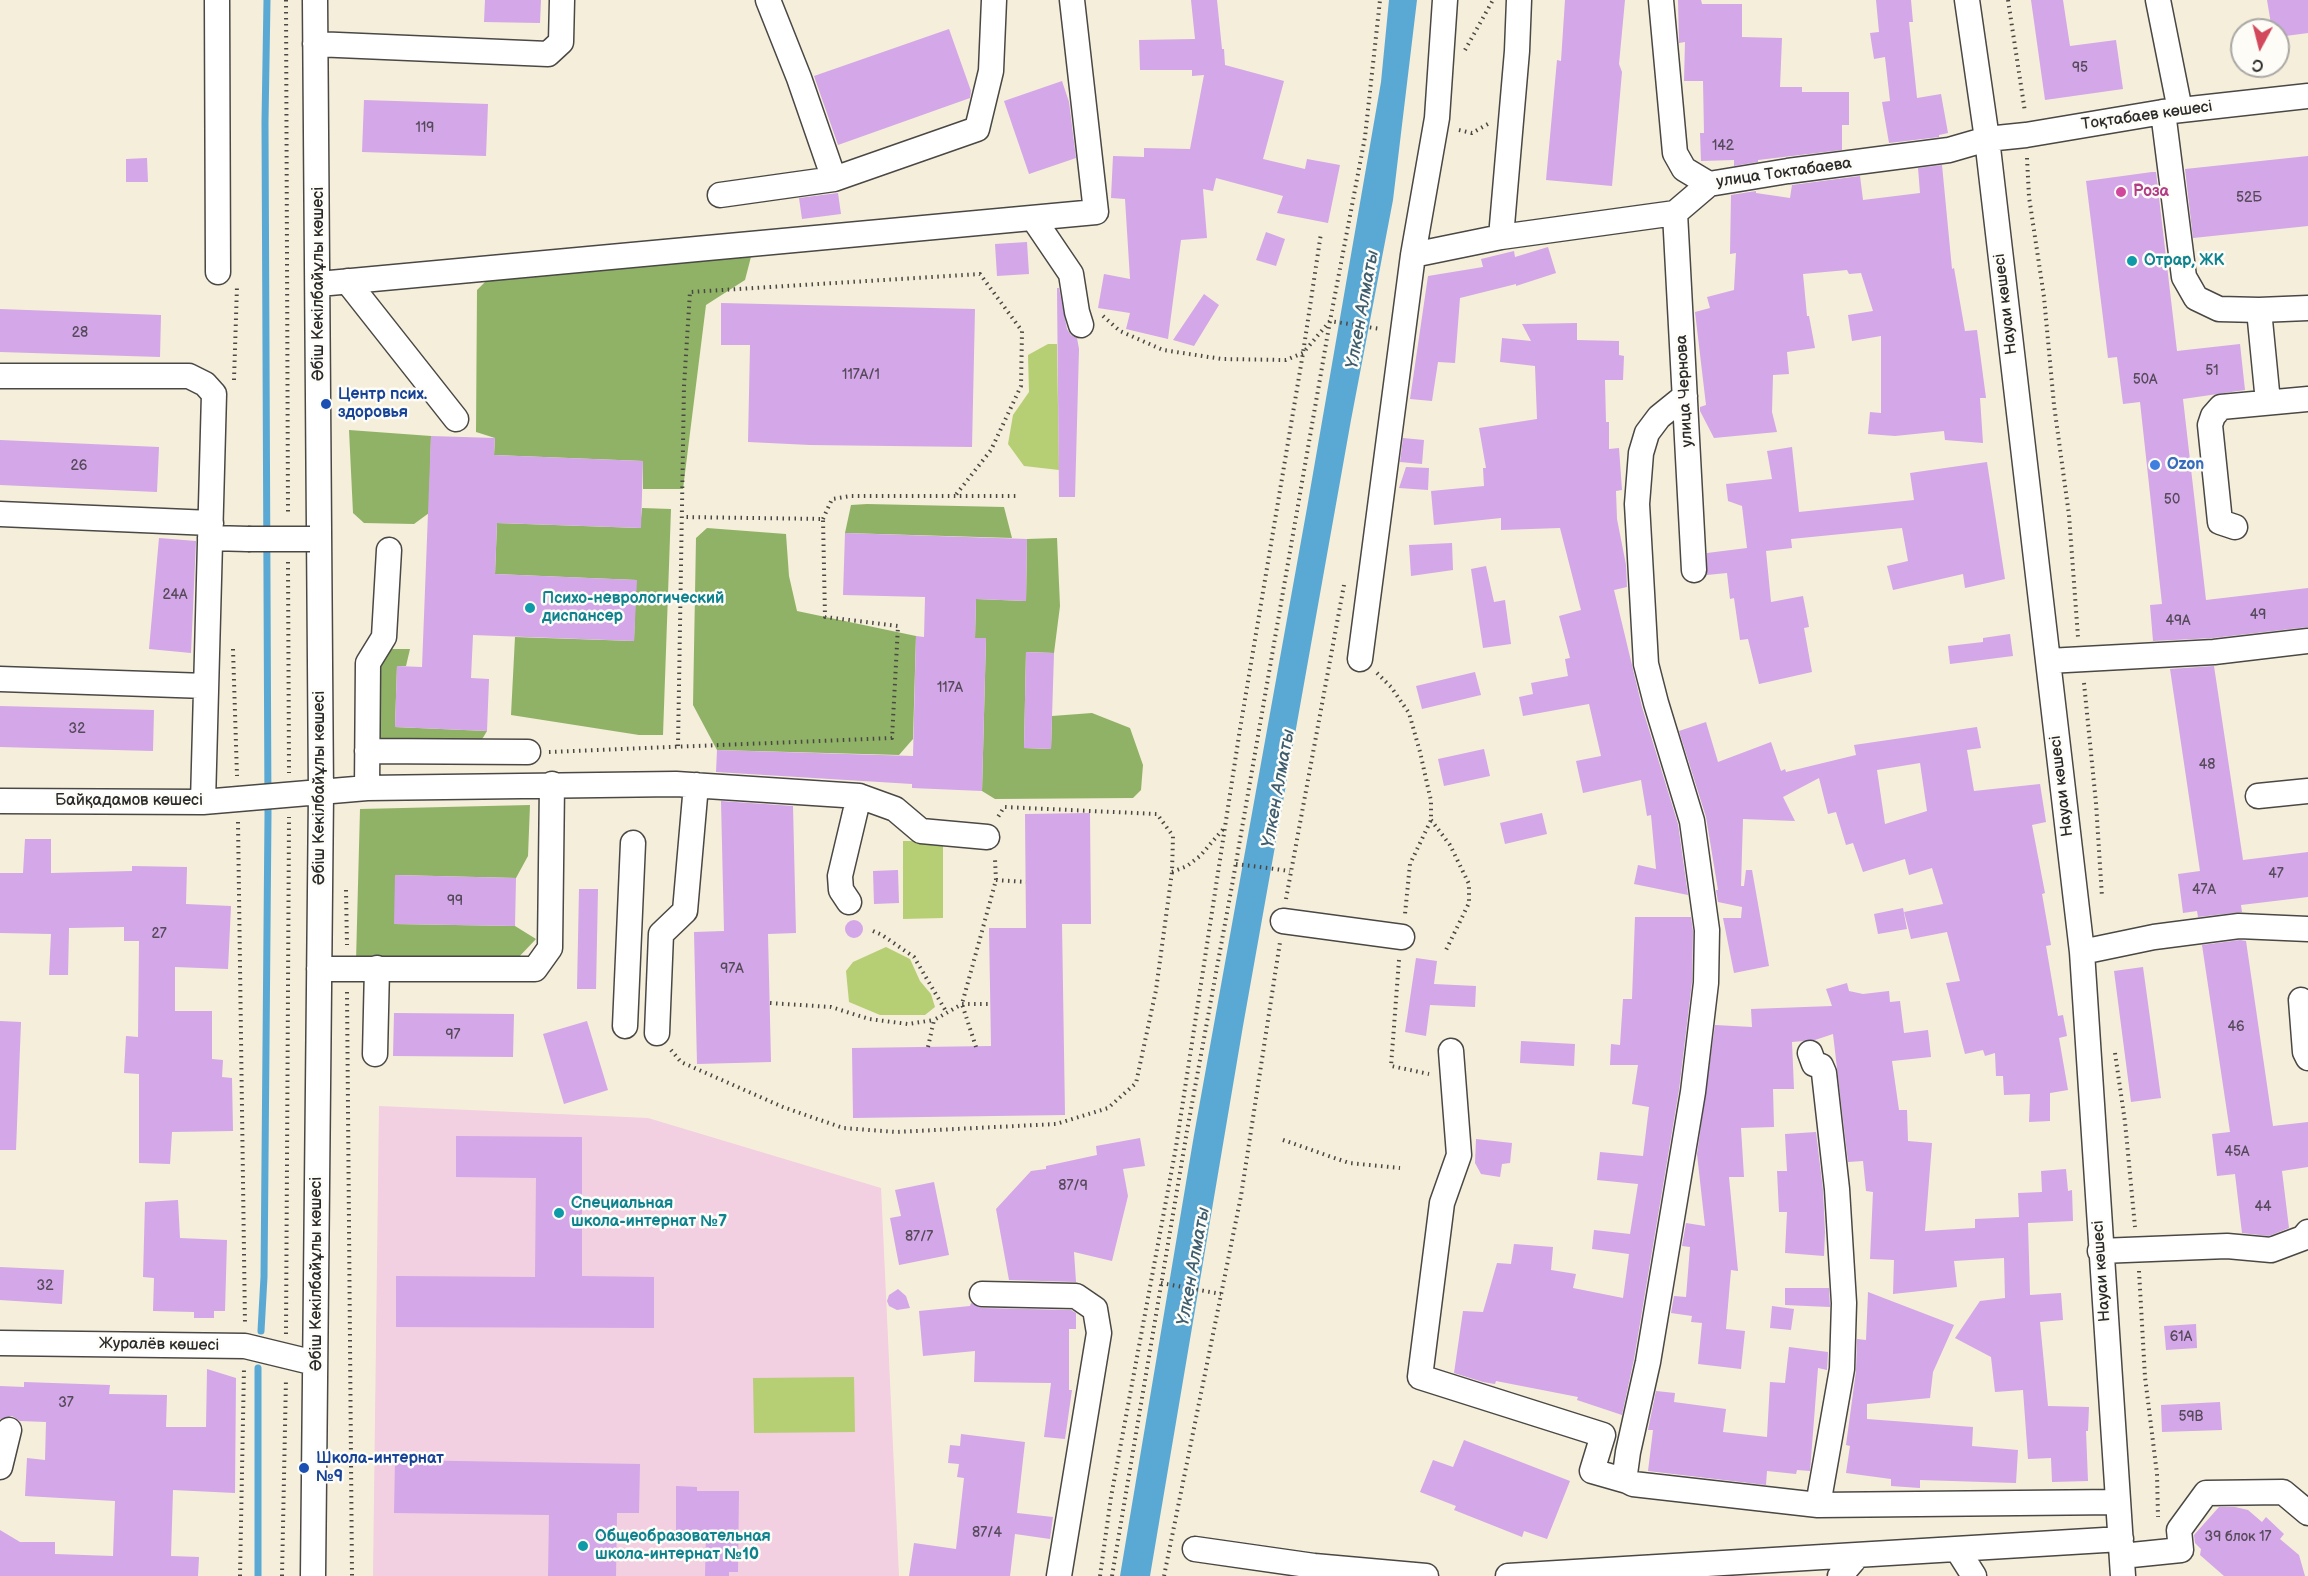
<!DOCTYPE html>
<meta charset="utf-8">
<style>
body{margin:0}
#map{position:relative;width:2308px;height:1576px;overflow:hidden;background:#f5eeda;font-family:"Balsamiq Sans",sans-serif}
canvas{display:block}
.north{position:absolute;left:2230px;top:18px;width:60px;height:60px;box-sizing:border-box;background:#fdfcf7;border:2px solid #a9a8a5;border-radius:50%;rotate:187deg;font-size:16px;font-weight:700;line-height:24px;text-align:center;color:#2b2b2b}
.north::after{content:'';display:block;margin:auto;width:21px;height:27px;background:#d1495b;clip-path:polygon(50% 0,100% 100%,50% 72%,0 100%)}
</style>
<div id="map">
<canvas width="2308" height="1576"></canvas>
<div class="north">С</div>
</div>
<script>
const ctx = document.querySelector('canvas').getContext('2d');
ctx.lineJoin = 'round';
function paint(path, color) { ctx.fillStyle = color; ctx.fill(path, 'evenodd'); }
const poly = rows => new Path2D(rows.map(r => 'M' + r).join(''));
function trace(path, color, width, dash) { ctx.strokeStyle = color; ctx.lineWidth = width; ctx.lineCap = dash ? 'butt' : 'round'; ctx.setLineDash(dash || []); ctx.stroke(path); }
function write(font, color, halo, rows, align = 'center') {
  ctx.font = font + ' "Balsamiq Sans",sans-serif'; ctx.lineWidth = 5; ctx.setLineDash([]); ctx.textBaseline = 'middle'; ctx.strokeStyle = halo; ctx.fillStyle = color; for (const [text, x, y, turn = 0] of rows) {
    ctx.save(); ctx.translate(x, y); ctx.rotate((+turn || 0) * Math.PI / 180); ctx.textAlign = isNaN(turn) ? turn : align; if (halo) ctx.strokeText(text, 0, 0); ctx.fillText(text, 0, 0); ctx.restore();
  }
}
const built = poly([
 [379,1106,648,1118,881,1188,899,1576,373,1576]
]);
const green = poly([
 [1048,344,1057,344,1059,470,1024,466,1008,444,1013,415,1029,392,1028,355],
 [903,841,943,841,943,918,903,919],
 [886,947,910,959,920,981,931,994,935,1007,925,1015,880,1015,849,1002,846,971,853,962],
 [854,1377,855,1432,754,1433,753,1378]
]);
const forest = poly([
 [752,253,745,280,706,305,683,489,643,489,643,461,494,455,495,438,476,432,477,290,491,276],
 [349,430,431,436,429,513,414,524,364,523,353,513],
 [867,504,1004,507,1012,538,845,533,851,505],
 [642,508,671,509,663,735,639,735,511,715,515,637,634,641,636,580,495,574,497,523,640,528],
 [707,528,786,534,789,576,797,611,916,636,913,739,899,755,717,750,693,705,696,538],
 [1057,538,1060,606,1054,653,1026,652,1024,748,1051,749,1052,716,1092,713,1130,728,1143,765,1141,790,1133,798,995,799,982,791,986,638,975,638,976,599,1026,601,1027,539],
 [385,649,410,649,406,666,397,666,395,727,487,731,478,746,373,745,380,665],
 [530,805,528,856,516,878,395,875,395,924,515,926,536,939,516,960,356,961,360,809]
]);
const water = poly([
 [1389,0,1417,0,1393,200,1351,420,1243,1026,1150,1576,1120,1576,1194,1135,1307,508,1381,82]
]);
const stream = poly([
 [261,1331,264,1277,268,814,265,122,267,0],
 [258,1368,258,1576]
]);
const building = poly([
 [485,0,541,0,540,23,484,22],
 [1191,0,1217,0,1222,49,1224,49,1225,65,1284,81,1263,159,1305,169,1307,159,1340,165,1328,223,1277,213,1283,196,1216,178,1213,191,1203,189,1207,238,1181,240,1168,339,1126,329,1130,313,1098,308,1104,274,1130,279,1125,199,1111,198,1113,156,1144,157,1144,148,1190,149,1204,75,1192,76,1192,70,1140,70,1139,40,1195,39],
 [1565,0,1625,0,1619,64,1622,72,1612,186,1546,180,1557,60,1561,61],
 [1678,0,1701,0,1702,4,1742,4,1742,37,1782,38,1780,87,1802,87,1802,92,1849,92,1849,125,1842,125,1842,150,1758,160,1758,162,1734,166,1734,160,1701,161,1700,133,1704,133,1703,81,1684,81,1685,42,1679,43],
 [1876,0,1911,0,1913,22,1909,22,1917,98,1941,94,1948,133,1939,135,1939,137,1889,143,1882,102,1890,101,1885,57,1874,59,1870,33,1879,32],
 [2031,0,2063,0,2070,46,2116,40,2123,89,2045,100],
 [2267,0,2308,0,2308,33,2278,37,2278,30,2272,30],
 [949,29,971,91,970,98,838,145,814,76],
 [1062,81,1069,102,1076,158,1029,174,1004,101],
 [364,100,488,104,486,156,362,152],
 [2308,156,2308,226,2193,238,2185,169],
 [147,158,148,182,126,182,126,159],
 [1942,165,1952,269,1954,268,1965,331,1977,330,1986,398,1980,398,1983,443,1945,440,1944,431,1895,436,1868,434,1870,412,1881,413,1881,336,1852,341,1848,315,1873,311,1861,273,1849,274,1847,270,1803,274,1807,316,1809,316,1815,348,1787,352,1789,374,1773,375,1772,412,1777,432,1714,438,1700,411,1700,407,1706,405,1695,312,1710,308,1707,297,1734,290,1736,253,1730,254,1731,195,1756,191,1756,193,1790,198,1792,185,1860,176,1863,200,1920,193,1918,168],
 [2152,172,2156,172,2177,351,2240,344,2245,390,2183,399,2206,600,2308,588,2308,627,2213,638,2153,641,2150,605,2162,604,2140,402,2123,404,2117,357,2108,358,2086,181],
 [838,193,841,214,802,219,799,198],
 [1266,232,1285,239,1276,266,1256,260],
 [1027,242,1029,274,997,276,995,244],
 [1548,247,1556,273,1516,286,1516,284,1460,298,1455,363,1438,362,1432,401,1410,399,1428,276,1483,267,1481,259,1514,251,1515,257],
 [1057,288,1059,288,1067,329,1071,335,1077,338,1079,349,1075,497,1059,497],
 [1204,294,1219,305,1194,346,1173,340],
 [721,303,975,309,972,447,810,445,748,442,750,345,721,345],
 [0,309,161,315,160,357,0,352],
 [1577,323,1577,340,1619,341,1619,355,1624,356,1623,380,1605,380,1606,422,1609,422,1609,449,1619,448,1622,490,1616,491,1617,519,1626,565,1627,587,1614,590,1642,707,1678,824,1688,895,1634,884,1638,865,1656,869,1651,815,1647,816,1641,780,1583,793,1576,761,1601,756,1589,704,1523,716,1519,697,1533,694,1531,683,1568,676,1565,659,1570,658,1559,616,1581,610,1560,528,1501,530,1501,518,1434,525,1431,491,1484,486,1483,468,1486,468,1479,428,1537,419,1535,366,1500,362,1502,338,1531,341,1522,324],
 [431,436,495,438,494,455,643,461,641,528,497,523,495,574,637,580,634,641,473,635,471,678,489,679,487,731,395,727,397,666,422,667],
 [1403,438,1424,440,1422,464,1400,462],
 [0,440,159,447,157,492,0,485],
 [1792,447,1799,512,1914,500,1910,473,1987,462,2005,579,1965,588,1963,574,1893,590,1887,566,1908,561,1902,528,1791,539,1792,548,1766,551,1771,602,1803,596,1809,627,1804,628,1812,672,1759,684,1748,639,1740,640,1734,598,1730,599,1727,573,1707,575,1707,553,1747,548,1742,506,1728,501,1726,484,1772,479,1767,451],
 [1406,467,1429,468,1428,490,1399,488],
 [845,533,1027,539,1026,601,976,599,975,638,986,638,982,791,912,788,912,784,716,772,717,750,913,756,916,636,924,637,925,597,843,595],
 [159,538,196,541,191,653,149,649],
 [1452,543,1453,570,1411,576,1409,545],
 [1486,566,1494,602,1505,600,1511,644,1483,648,1471,569],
 [2010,634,2013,656,1950,664,1948,646,1983,642,1983,638],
 [1026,652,1054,653,1051,749,1024,748],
 [2214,666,2243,860,2308,852,2308,897,2241,905,2242,912,2198,917,2197,911,2183,913,2178,874,2200,871,2170,669],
 [1475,672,1481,695,1422,709,1416,686],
 [0,706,154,710,153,751,0,747],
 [1706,722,1718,762,1771,742,1781,771,1785,769,1786,772,1856,755,1854,745,1977,727,1981,748,1967,750,1974,791,2040,784,2046,822,2032,825,2045,893,2042,894,2051,945,2046,946,2058,1016,2063,1015,2067,1036,2059,1038,2068,1090,2050,1093,2050,1121,2029,1122,2030,1094,2004,1095,2003,1076,1996,1076,1995,1053,1985,1056,1983,1050,1965,1054,1946,983,1960,981,1947,932,1911,939,1904,912,1943,904,1932,868,1909,875,1905,859,1863,872,1853,843,1846,845,1836,812,1828,814,1819,778,1783,797,1795,821,1743,819,1741,886,1744,886,1746,870,1752,870,1769,966,1734,973,1723,918,1741,918,1742,907,1718,902,1716,890,1718,890,1706,817,1679,731],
 [1920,763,1927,811,1885,824,1877,770],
 [1484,749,1490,776,1444,786,1438,759],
 [721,801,793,806,796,933,768,934,771,1062,697,1064,694,932,724,931],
 [1090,813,1091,924,1062,924,1065,1115,853,1118,852,1048,991,1046,989,928,1026,928,1025,814],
 [1542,813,1547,834,1505,844,1500,823],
 [25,839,51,839,51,873,132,871,132,866,187,867,186,904,231,906,228,969,175,967,175,1011,212,1011,212,1059,223,1060,222,1077,232,1078,233,1131,172,1132,170,1164,139,1163,139,1074,124,1073,126,1036,138,1037,139,941,124,941,124,927,69,928,68,975,49,975,51,934,0,933,0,873,23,873],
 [898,870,899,903,874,904,873,871],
 [395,875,516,878,515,926,394,924],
 [579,889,598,889,596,989,577,989],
 [1903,908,1907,929,1878,934,1874,914],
 [1635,917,1691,917,1693,931,1692,982,1679,1090,1634,1359,1622,1415,1577,1400,1578,1397,1496,1381,1495,1384,1483,1382,1454,1373,1463,1311,1483,1312,1497,1263,1511,1264,1514,1244,1553,1247,1551,1270,1576,1274,1573,1288,1623,1298,1629,1254,1592,1249,1594,1230,1630,1234,1638,1184,1597,1180,1600,1152,1643,1156,1649,1107,1632,1104,1638,1065,1610,1065,1611,1044,1620,1045,1623,999,1632,999],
 '845 929a9 9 0 1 1 18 0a9 9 0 1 1-18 0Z',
 [2240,940,2246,941,2273,1126,2308,1122,2308,1167,2282,1171,2289,1228,2269,1236,2242,1233,2235,1174,2217,1176,2212,1134,2230,1132,2202,945],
 [1416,958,1437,961,1434,984,1476,986,1475,1007,1430,1005,1426,1036,1405,1032],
 [2143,967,2161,1098,2131,1102,2114,971],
 [1847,983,1849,991,1863,994,1889,991,1890,1002,1900,1001,1904,1033,1928,1030,1931,1057,1892,1061,1899,1110,1907,1110,1908,1141,1932,1143,1925,1231,1975,1228,1975,1219,2019,1217,2018,1193,2042,1192,2041,1171,2066,1169,2068,1191,2072,1190,2073,1221,2028,1223,2030,1295,2061,1293,2063,1320,2040,1322,2048,1406,2089,1407,2088,1431,2086,1431,2088,1481,2052,1482,2051,1458,2028,1459,2023,1390,1995,1392,1991,1357,1955,1338,1980,1301,2005,1298,2004,1258,1954,1261,1957,1287,1893,1294,1894,1260,1870,1259,1873,1192,1866,1191,1863,1161,1848,1162,1833,1034,1815,1040,1792,1042,1794,1089,1773,1089,1774,1127,1741,1128,1744,1177,1729,1177,1738,1271,1731,1270,1726,1329,1745,1331,1741,1369,1698,1364,1702,1323,1691,1322,1692,1316,1671,1313,1674,1296,1686,1297,1690,1247,1682,1246,1686,1223,1705,1226,1697,1154,1715,1025,1752,1027,1751,1009,1832,1006,1826,989],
 [394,1013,514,1014,513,1057,393,1056],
 [0,1021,21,1022,16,1150,0,1150],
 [587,1021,608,1090,564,1104,543,1034],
 [1521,1041,1575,1044,1574,1066,1520,1063],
 [1816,1132,1823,1190,1825,1232,1824,1256,1785,1253,1787,1212,1779,1212,1777,1171,1787,1171,1785,1134],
 [456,1136,582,1137,582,1276,654,1277,654,1328,396,1327,396,1276,535,1277,536,1178,456,1177],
 [1140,1138,1145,1166,1123,1169,1128,1196,1112,1261,1074,1252,1076,1282,1009,1280,996,1209,1031,1171,1046,1169,1046,1166,1097,1155,1096,1146],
 [1476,1139,1512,1143,1510,1163,1502,1164,1500,1177,1481,1174,1475,1163],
 [934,1182,949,1255,899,1265,890,1218,901,1216,895,1190],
 [178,1200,180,1238,227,1240,225,1311,214,1311,214,1318,194,1318,194,1312,153,1311,154,1278,143,1277,145,1202],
 [0,1267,64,1270,62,1304,0,1300],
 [1785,1288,1829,1288,1830,1307,1785,1305],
 [898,1289,906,1296,910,1308,897,1310,889,1306,887,1301,889,1295],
 [1868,1292,1954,1325,1933,1372,1930,1398,1867,1404,1867,1419,1973,1427,1972,1446,2018,1450,2016,1483,1920,1480,1920,1488,1891,1486,1891,1479,1846,1473,1850,1446,1846,1445,1856,1371,1857,1339,1866,1340],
 [971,1303,982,1308,1071,1310,1076,1313,1076,1329,1069,1329,1069,1390,1072,1390,1065,1439,1044,1437,1051,1383,974,1382,975,1351,923,1356,919,1311,970,1306],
 [1772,1306,1794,1309,1791,1330,1770,1328],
 [2196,1324,2197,1348,2166,1350,2164,1326],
 [1789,1347,1828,1352,1827,1370,1818,1368,1810,1471,1797,1470,1796,1474,1767,1471,1766,1485,1648,1471,1653,1430,1648,1430,1656,1391,1675,1393,1674,1402,1726,1409,1723,1432,1767,1437,1770,1382,1785,1383],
 [207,1369,236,1378,235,1493,173,1490,171,1556,199,1557,198,1576,0,1576,0,1530,20,1542,55,1542,55,1554,113,1556,115,1501,25,1496,27,1458,45,1460,46,1422,20,1421,12,1416,0,1419,0,1386,24,1387,24,1382,110,1385,109,1394,167,1395,166,1427,206,1427],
 [2220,1402,2222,1430,2162,1432,2161,1405],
 [961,1434,1025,1442,1017,1513,1053,1517,1050,1539,1015,1534,1010,1576,909,1576,914,1543,956,1549,964,1478,957,1477,959,1464,948,1463,950,1445,960,1446],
 [1464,1440,1570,1481,1547,1539,1524,1531,1522,1537,1454,1510,1456,1506,1420,1492,1433,1460,1453,1467],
 [395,1460,640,1464,639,1513,617,1513,616,1576,548,1576,549,1515,394,1513],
 [676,1486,697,1487,697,1491,739,1491,738,1572,729,1572,729,1576,705,1576,706,1535,676,1535],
 [2219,1507,2235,1507,2248,1510,2262,1522,2266,1517,2284,1534,2280,1539,2299,1555,2305,1576,2224,1576,2200,1555,2201,1549,2195,1543,2194,1535]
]);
const path = poly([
 [286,0,288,515],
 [2008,0,2025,112],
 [1465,50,1493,0],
 [1459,130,1472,133,1488,124],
 [2027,158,2029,197,2044,297,2054,405,2069,515,2078,637],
 [1103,316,1120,331,1163,350,1222,359,1286,360,1303,353,1330,321,1380,329],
 [234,380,237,286],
 [823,519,832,499,851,496,1019,496],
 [288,562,289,773],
 [233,649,237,776],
 [1377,673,1391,687,1409,713,1420,752,1431,801,1431,820,1410,864,1405,914],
 [2084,683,2096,803,2102,897],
 [678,746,684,386,690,292,980,274,1022,331,1021,386,991,450,955,496],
 [549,752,892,738,898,626,825,617,823,519,683,517],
 [1431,820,1450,845,1469,884,1469,903,1446,950],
 [238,822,245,1325],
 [1236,864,1290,871],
 [1172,872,1187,866,1200,856,1225,827],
 [996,880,1026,882],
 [346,890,347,945],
 [1286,899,1344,585],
 [873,931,882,935,914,957,947,1013],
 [1399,960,1391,1066,1429,1074],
 [347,992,352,1576],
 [770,1003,831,1007,869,1019,908,1024,934,1020],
 [928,1047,934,1020,962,1004,990,1004],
 [976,1047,962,1004,996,880,995,859],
 [671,1050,681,1062,783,1107,843,1128,896,1132,1056,1124,1108,1108,1136,1083,1156,990,1172,872,1173,836,1157,814,1004,807,998,817],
 [2115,1053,2125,1122,2135,1227],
 [1283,1140,1349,1163,1400,1168],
 [2139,1271,2145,1377,2157,1474,2158,1517],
 [1161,1283,1221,1294],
 [286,1334,289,817],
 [240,1576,244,1368],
 [282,1576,286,1378],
 [1100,1576,1111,1497,1176,1147,1240,729,1303,353,1321,233],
 [1112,1576,1187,1131,1233,880,1330,321,1365,137,1380,0],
 [1164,1576,1241,1196,1280,942]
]);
const minor = poly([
 [217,0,218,272],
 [768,0,799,78,834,179,977,129,991,71,994,0],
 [1661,0,1675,153,1684,169,1709,184],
 [1967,0,1987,139,2082,952,2123,1576],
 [2158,0,2180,110],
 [315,44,548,54,561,42,562,0],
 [2163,112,2184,277,2196,298,2219,309,2259,310,2308,308],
 [720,195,834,179],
 [1675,213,1694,570],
 [1033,218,1071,274,1077,312,1081,325],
 [1501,237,1517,51,1519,0],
 [1413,255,1501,237,1675,213,1709,184,1788,171,1949,150,1987,139,2026,135,2163,112,2308,96],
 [347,281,456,419],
 [319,284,1096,212,1072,0],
 [2259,310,2268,402],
 [0,376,189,376,205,384,214,394,203,802],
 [1685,396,1659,417,1647,433,1641,453,1637,504,1646,664,1656,703,1692,821,1707,930,1706,983,1693,1092,1648,1362,1628,1452,1625,1474,1627,1481,1633,1484,1818,1505,2118,1502],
 [0,514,211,523],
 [2235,527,2220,522,2210,425,2213,416,2221,407,2308,399],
 [210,538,248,539],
 [1360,659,1413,255,1437,118,1445,0],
 [2048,661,2214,652,2308,641],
 [0,679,206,686],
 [367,751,528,752],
 [367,788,368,663,384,637,389,550],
 [2258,796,2308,791],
 [0,801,203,802,367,788,676,784,859,796,895,809,921,831,987,837],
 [849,902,841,890,840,876,859,796],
 [1283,921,1402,937],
 [2082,952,2154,937,2239,926,2308,929],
 [319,969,535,969,550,948,552,784],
 [2301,1000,2305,1052,2308,1058],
 [625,1026,633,843],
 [657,1033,661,934,685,911,696,785],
 [1451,1051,1459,1155,1442,1203,1420,1377,1603,1435,1592,1471,1627,1481],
 [1810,1053,1814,1064,1821,1066,1824,1073,1837,1189,1844,1303,1842,1369,1818,1505],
 [375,1054,377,968],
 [2100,1251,2227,1246,2271,1250,2303,1238,2308,1232],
 [982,1294,1076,1296,1095,1309,1099,1333,1059,1576],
 [0,1343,245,1346,315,1363],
 [0,1467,9,1430],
 [1195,1549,1314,1566,1426,1576],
 [1957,1549,1974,1576],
 [2122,1556,2181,1550,2179,1530,2206,1493,2283,1492,2308,1513],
 [313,1576,321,793,315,0],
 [1508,1576,2121,1539],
 [1840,1576,1858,1555]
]);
const minorBridge = poly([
 [248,539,310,539]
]);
const markers = [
 [2121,192,6,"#d1479c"],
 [2132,261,6,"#0f9aa8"],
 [326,404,6,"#1a4fb4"],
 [2155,465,6,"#3f7fe0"],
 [530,608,6,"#0f9aa8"],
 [559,1213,6,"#0f9aa8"],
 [304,1468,6,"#1a4fb4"],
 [583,1546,6,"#0f9aa8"]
];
const numberNames = [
 ["95",2080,68],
 ["119",425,128],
 ["142",1723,146],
 ["52Б",2249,198],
 ["28",80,333],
 ["51",2212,371],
 ["117А/1",861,375],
 ["50А",2145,380],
 ["26",79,466],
 ["50",2172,500],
 ["24А",175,595],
 ["49",2258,615],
 ["49А",2178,621],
 ["117А",950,688],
 ["32",77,729],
 ["48",2207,765],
 ["47",2276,874],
 ["47А",2204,890],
 ["99",455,901],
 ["27",159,934],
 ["97А",732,969],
 ["46",2236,1027],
 ["97",453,1035],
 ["45А",2237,1152],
 ["87/9",1073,1186],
 ["44",2263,1207],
 ["87/7",919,1237],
 ["32",45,1286],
 ["61А",2181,1337],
 ["37",66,1403],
 ["59В",2191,1417],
 ["87/4",987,1533],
 ["39 блок 17",2238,1537]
];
const streetNames = [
 ["Тоқтабаев көшесі",2147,116,-8],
 ["улица Токтабаева",1784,173,-8],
 ["Әбіш Кекілбайұлы көшесі",319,284,-90],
 ["Науаи көшесі",2006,304,-97],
 ["улица Чернова",1685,391,-93],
 ["Науаи көшесі",2062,786,-97],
 ["Әбіш Кекілбайұлы көшесі",320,788,-90],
 ["Байқадамов көшесі",129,801],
 ["Науаи көшесі",2102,1271,-94],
 ["Әбіш Кекілбайұлы көшесі",317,1274,-90],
 ["Журалёв көшесі",159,1345,1]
];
const hotelNames = [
 ["Роза",2133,192]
];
const cultureNames = [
 ["Отрар, ЖК",2144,261],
 ["Психо-неврологический",542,599],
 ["диспансер",542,617],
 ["Специальная",571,1204],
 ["школа-интернат №7",571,1222],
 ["Общеобразовательная",595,1537],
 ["школа-интернат №10",595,1555]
];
const transitNames = [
 ["Центр псих.",338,395],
 ["здоровья",338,413],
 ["Школа-интернат",316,1459],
 ["№9",316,1477]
];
const shopNames = [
 ["Ozon",2167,465]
];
const waterNames = [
 ["Үлкен Алматы",1363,310,-80],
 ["Үлкен Алматы",1279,789,-80],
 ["Үлкен Алматы",1194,1267,-80]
];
paint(built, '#f2cfe1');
paint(green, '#b6cf74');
paint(forest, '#90b266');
paint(water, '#5aa9d4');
trace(stream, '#5aa9d4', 7);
paint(building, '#d3a7e8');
trace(minor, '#494845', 27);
trace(path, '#494845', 4, [1.5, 4.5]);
trace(minor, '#fff', 24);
trace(minorBridge, '#494845', 27, []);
trace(minorBridge, '#fff', 24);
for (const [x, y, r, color] of markers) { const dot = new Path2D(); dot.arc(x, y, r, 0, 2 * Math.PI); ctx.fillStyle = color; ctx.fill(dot); trace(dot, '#fdfcf7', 2); }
write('14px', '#554a5a', null, numberNames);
write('16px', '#2b2b2b', '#fdfcf7', streetNames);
write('bold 16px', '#b23c85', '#fdfcf7', hotelNames, 'left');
write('bold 16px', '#0d838f', '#fdfcf7', cultureNames, 'left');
write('bold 16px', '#164399', '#fdfcf7', transitNames, 'left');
write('bold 16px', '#366cbe', '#fdfcf7', shopNames, 'left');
write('italic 18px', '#3e5d6f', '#fdfcf7', waterNames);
</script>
